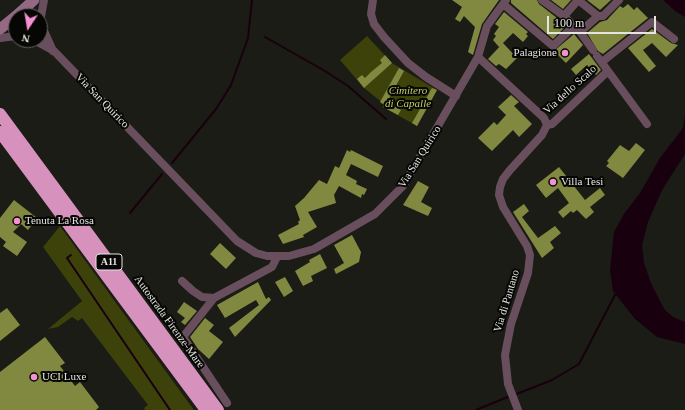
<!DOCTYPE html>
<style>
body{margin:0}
#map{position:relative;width:685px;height:410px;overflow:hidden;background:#1b1c15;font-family:Georgia,serif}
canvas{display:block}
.north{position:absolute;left:8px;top:8px;width:40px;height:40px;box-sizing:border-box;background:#060704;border:1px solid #5f605c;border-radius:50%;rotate:192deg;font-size:11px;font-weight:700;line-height:16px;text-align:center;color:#e4e5e0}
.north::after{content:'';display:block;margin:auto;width:14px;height:18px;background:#f591d2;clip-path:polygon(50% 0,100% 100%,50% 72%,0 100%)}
.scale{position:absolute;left:547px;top:16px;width:109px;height:18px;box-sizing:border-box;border:2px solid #e4e5e0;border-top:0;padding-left:5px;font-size:12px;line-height:14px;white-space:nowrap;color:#e4e5e0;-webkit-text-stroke:3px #060704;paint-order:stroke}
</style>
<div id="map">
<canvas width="685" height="410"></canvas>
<div class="north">N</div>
<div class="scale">100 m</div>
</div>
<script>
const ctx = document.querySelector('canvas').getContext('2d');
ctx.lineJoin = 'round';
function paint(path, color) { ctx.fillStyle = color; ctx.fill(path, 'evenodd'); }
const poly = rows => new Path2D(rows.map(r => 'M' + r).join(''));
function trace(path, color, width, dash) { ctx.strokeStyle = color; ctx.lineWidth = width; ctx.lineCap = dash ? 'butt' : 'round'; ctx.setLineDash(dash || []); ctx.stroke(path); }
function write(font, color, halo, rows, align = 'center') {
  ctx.font = font + ' Georgia,serif'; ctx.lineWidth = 4; ctx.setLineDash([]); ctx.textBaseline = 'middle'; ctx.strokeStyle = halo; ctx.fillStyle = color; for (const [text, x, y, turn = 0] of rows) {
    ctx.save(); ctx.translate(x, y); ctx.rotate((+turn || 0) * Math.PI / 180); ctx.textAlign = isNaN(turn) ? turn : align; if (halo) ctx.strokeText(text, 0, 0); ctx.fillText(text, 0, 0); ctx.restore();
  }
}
const green = poly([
 [367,36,392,63,437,90,417,126,383,107,384,104,364,88,340,60],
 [60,226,194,410,145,410,144,408,148,405,82,318,78,321,72,317,58,327,48,329,82,301,43,247]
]);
const water = poly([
 [663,0,685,0,685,17,675,11],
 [685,115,685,154,662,190,648,222,642,245,644,263,651,283,660,301,665,310,673,317,685,322,685,344,657,337,635,319,613,291,610,270,614,232,624,214,640,193,660,158,683,128]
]);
const stream = poly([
 [265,37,325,71,348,86,386,119],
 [172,163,216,109,231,85,248,38,252,0],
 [130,213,162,174],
 [71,255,67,258,170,410],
 [514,395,552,380,579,364,616,293],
 [476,410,510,396]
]);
const building = poly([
 [452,0,499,0,482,24,473,55,468,52,475,27,464,16,460,22,455,19,462,7],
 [511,0,537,0,539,4,557,18,553,23,560,29,564,24,566,26,553,39,511,3],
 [551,0,571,0,563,9],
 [587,0,611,0,600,10],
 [628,4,634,10,637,7,648,18,603,54,598,51,587,33,600,22,607,20,620,6,623,8],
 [504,12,528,32,526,34,528,36,523,42,513,33,499,47,493,40,496,36,494,34,499,27,495,24],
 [652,29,671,43,678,45,666,57,652,43,643,50,656,66,649,72,628,48],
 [574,34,583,45,566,63,554,51],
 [503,43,517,58,506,69,499,64,496,66,488,59],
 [589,54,601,70,596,75,587,65,576,75,571,69],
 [385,55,392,63,364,88,357,79,362,75,365,78,371,72,382,63,380,60],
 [399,68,404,71,387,102,401,110,398,115,383,107,384,105,380,102],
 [432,88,437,90,417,126,412,123],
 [511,95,519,102,514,106,532,124,519,137,513,130,492,151,478,138,494,122,497,125,506,115,498,107],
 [636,143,645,150,623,178,606,166,609,163,607,161,620,145,629,151],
 [347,150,350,152,351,150,383,166,378,177,351,164,346,175,357,181,356,184,367,189,364,195,362,194,361,198,339,186,334,195,336,203,308,212,317,227,303,235,304,237,283,244,278,235,299,224,298,222,300,220,295,206,304,198,319,180,327,184,335,166,339,168],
 [559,167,585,200,600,188,605,195,590,207,594,212,586,219,577,210,573,213,571,211,563,218,558,212,569,203,558,188,546,198,536,185],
 [418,181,429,187,421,202,432,208,428,216,403,205],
 [14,200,37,218,28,230,21,224,13,232,27,242,17,256,3,246,6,242,0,237,0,218],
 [524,204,529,211,522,217,538,238,555,226,561,233,550,242,554,248,542,258,513,212],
 [352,235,361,252,359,262,336,274,334,269,344,263,334,245],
 [220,243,236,258,226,269,210,254],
 [320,254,327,268,311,276,313,281,303,286,295,271,310,262,309,260],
 [285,277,293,291,284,297,275,282],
 [258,282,266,299,269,297,271,300,235,337,229,328,259,305,256,300,225,318,217,305],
 [184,302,197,311,185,325,181,322,185,318,177,312],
 [7,308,20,325,0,341,0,313],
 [205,318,214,325,209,331,223,342,209,359,198,349,190,337],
 [45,337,65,363,60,366,75,386,80,382,99,407,96,410,0,410,0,372]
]);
const minor = poly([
 [373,0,371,14,374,24,384,37,408,63,426,77,456,96],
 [542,0,564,16,580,32,598,16,578,0,564,16],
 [503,4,553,46,574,26],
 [21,16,21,12,33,16],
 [598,16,603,16,619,0],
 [40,22,53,51],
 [40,22,44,0],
 [580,32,593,50],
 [0,38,16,36],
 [34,40,54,51,237,241,256,253,267,256,289,256,314,249,375,214,403,186,478,57,487,26,506,0],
 [597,56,647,124],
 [478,57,544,118,547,125,542,135,510,170,503,179,500,187,499,195,503,207,527,246,530,255,528,273,511,324,505,355,508,384,518,410],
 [602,62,652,22,674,39],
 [547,125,552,124,608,71],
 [182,281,193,291,202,297,214,298,272,267,277,257],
 [214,298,183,337,227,403]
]);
const secondary = poly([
 [16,16,34,0],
 [0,29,16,16]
]);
const motorway = poly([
 [0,114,218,410],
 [0,132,206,410]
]);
const markers = [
 [565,53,4,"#f591d2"],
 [553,182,4,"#f591d2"],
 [17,221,4,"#f591d2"],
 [34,377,4,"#f591d2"]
];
const shields = [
 [109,262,26]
];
const shieldNames = [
 ["A11",109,262]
];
const poiNames = [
 ["Palagione",557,53,"right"],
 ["Villa Tesi",561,182],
 ["Tenuta La Rosa",25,221],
 ["UCI Luxe",42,377]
];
const streetNames = [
 ["Via dello Scalo",570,90,-42],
 ["Via San Quirico",102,101,46],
 ["Via San Quirico",420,157,-58],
 ["Via di Pantano",507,301,-73],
 ["Autostrada Firenze-Mare",169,322,54]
];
const parkNames = [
 ["Cimitero",408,91],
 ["di Capalle",408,104]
];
paint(green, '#3d410a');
paint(water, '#18000f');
trace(stream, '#18000f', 2);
paint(building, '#818940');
trace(minor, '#694e5e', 8);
trace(secondary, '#956984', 11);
trace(motorway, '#d692bd', 12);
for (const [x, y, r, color] of markers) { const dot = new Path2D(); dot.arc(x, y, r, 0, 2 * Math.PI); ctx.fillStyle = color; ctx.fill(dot); trace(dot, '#060704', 1.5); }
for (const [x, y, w] of shields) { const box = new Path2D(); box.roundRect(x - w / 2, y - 8, w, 16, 3); ctx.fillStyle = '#060704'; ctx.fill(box); trace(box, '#e4e5e0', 1); }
write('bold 10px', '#e4e5e0', null, shieldNames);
write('11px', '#e4e5e0', '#060704', poiNames, 'left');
write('11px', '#e4e5e0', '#060704', streetNames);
write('italic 11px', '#c3ce68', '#060704', parkNames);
</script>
